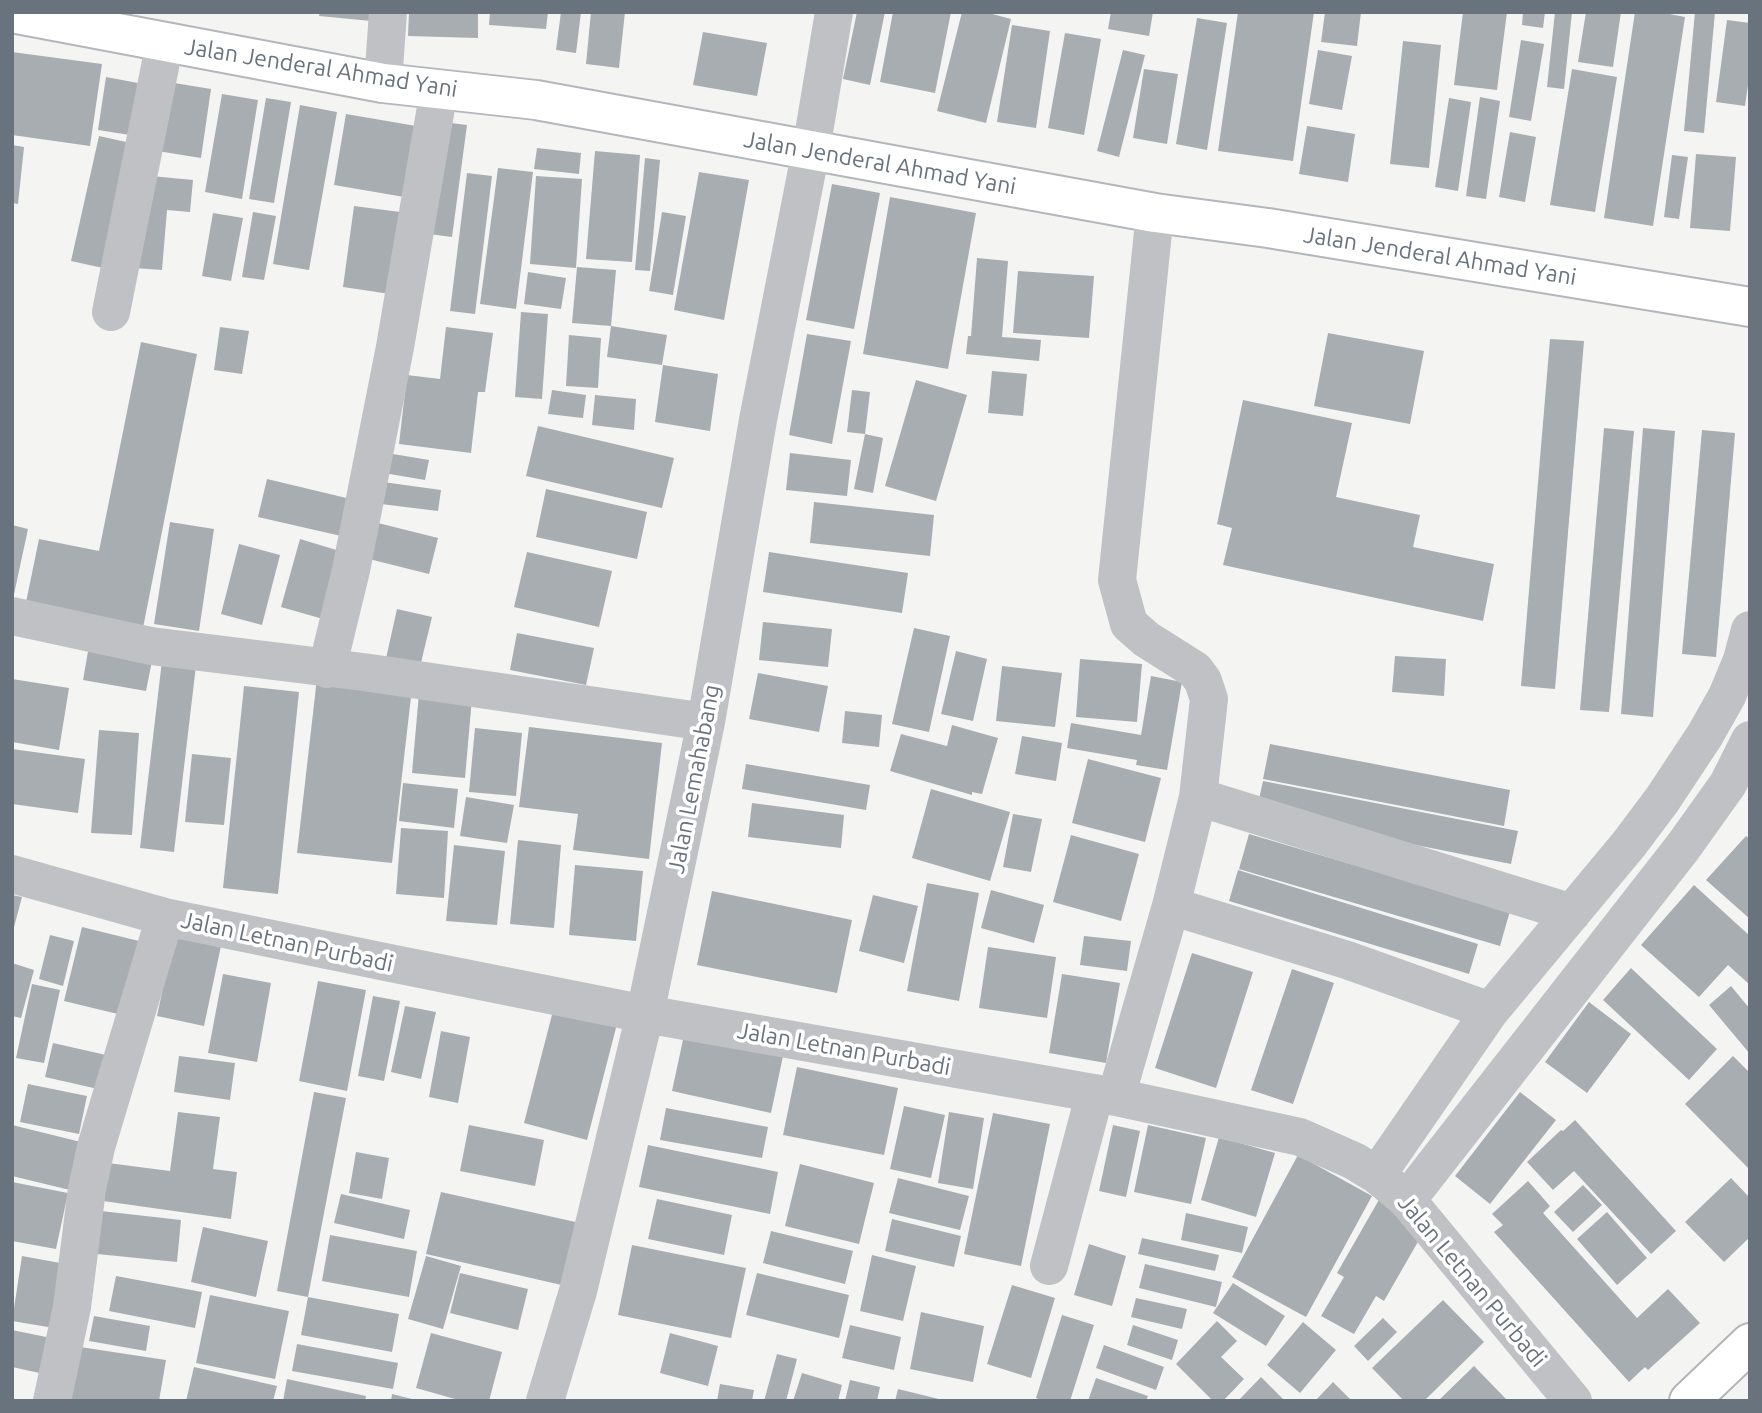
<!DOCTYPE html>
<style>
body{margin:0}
#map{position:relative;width:1762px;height:1413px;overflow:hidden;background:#f4f5f2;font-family:Ubuntu,sans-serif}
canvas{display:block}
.frame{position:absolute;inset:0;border:14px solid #68737e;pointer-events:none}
</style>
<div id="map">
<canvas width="1762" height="1413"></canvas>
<div class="frame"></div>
</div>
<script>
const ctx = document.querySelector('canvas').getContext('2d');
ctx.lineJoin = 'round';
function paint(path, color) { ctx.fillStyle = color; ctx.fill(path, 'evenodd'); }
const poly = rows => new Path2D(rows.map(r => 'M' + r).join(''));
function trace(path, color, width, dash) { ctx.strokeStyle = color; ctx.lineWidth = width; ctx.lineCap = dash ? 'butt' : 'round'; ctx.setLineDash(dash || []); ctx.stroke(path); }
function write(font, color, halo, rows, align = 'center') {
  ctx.font = font + ' Ubuntu,sans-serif'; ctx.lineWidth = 7; ctx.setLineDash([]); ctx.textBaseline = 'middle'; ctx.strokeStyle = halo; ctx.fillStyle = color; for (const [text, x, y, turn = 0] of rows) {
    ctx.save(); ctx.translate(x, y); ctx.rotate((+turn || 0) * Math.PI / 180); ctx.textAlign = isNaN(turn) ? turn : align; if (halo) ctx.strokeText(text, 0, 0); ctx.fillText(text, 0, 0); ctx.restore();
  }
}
const building = poly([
 [320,12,372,12,371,21,319,16],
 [409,12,478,12,478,38,408,36],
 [490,12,548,12,546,29,489,25],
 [561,12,581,12,576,53,556,50],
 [591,12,625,12,619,68,586,64],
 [857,12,885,12,870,85,843,79],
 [893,12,951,12,935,93,880,82],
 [962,12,985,12,1011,19,986,123,937,111],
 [1111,12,1153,12,1149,36,1108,29],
 [1238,12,1314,12,1293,161,1218,151],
 [1325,12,1361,12,1357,46,1321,42],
 [1463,12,1507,12,1497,90,1454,85],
 [1523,12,1545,12,1543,28,1522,25],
 [1555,12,1572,12,1564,89,1547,87],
 [1586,12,1621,12,1613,67,1578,62],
 [1635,12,1659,12,1685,17,1653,226,1604,218],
 [1695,12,1715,12,1704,133,1684,131],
 [1197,18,1227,23,1207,150,1176,144],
 [1727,20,1750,23,1750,71,1745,106,1716,102],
 [1012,25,1050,31,1036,128,997,122],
 [703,32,767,43,757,96,693,85],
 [1065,33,1101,39,1084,135,1048,128],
 [1521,40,1544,44,1531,121,1509,117],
 [1403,41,1441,45,1429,168,1390,164],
 [1123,50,1145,55,1119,157,1097,151],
 [1318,50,1352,56,1342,110,1309,104],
 [12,52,102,64,90,146,12,135],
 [1144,69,1178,74,1167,144,1133,138],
 [1572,69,1617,77,1595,212,1550,205],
 [106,77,138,83,130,135,98,130],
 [162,81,211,89,201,158,151,150],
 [222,94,258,100,242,199,205,192],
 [1480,97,1500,101,1486,199,1466,196],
 [266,98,291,102,274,203,249,199],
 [1449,98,1471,102,1458,191,1435,187],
 [300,105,337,112,309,270,273,264],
 [346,114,422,127,410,198,334,185],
 [443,122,467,125,452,237,429,234],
 [1307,126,1355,134,1348,182,1299,174],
 [1510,132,1536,137,1525,202,1499,197],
 [99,136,140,145,112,270,71,261],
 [12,145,24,147,18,204,12,203],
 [537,148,581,153,579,174,534,169],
 [595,151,640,155,632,262,586,259],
 [1696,154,1736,157,1730,231,1690,228],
 [1672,155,1688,157,1679,219,1664,217],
 [645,158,660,160,650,271,635,270],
 [498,168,533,172,516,309,480,304],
 [699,172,749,180,724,320,674,310],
 [467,173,492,176,475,314,450,311],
 [151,176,193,180,190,212,167,210,162,270,134,268],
 [536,176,582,179,576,268,530,264],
 [832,184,880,193,854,329,806,320],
 [890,197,976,213,948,369,863,354],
 [354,206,408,213,397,295,343,287],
 [253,212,276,216,264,280,242,277],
 [662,212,686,216,673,295,649,291],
 [213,213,243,218,231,281,202,276],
 [977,258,1008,261,1002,337,1041,340,1039,361,966,354,968,336,971,336],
 [577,267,616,270,611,326,667,335,662,365,607,357,611,326,572,323],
 [1018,271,1094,276,1089,338,1013,333],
 [528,272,566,278,561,309,524,304],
 [521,312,548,314,542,399,515,397],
 [220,327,249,331,242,374,214,370],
 [446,327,493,333,485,392,478,392,471,453,399,444,407,375,440,379],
 [1328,333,1424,351,1410,424,1314,406],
 [807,334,851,341,832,444,789,435],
 [569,335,601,338,598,388,566,386],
 [1550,339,1584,341,1555,689,1521,686],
 [141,342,197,354,143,628,24,612,39,539,99,551],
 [663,365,718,374,710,431,655,422],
 [992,371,1027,374,1023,416,988,413],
 [916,380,967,395,936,501,885,486],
 [552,390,586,395,583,418,548,414],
 [852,390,870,392,865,434,847,432],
 [595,395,636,399,634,430,592,425],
 [1243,400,1352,423,1336,497,1420,515,1413,547,1494,564,1483,621,1223,565,1232,528,1217,524],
 [538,426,674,458,662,508,526,476],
 [1604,428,1634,431,1609,712,1580,710],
 [1643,428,1675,431,1653,717,1621,714],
 [1702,430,1735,433,1716,657,1682,654],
 [865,434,883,438,873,493,854,489],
 [381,452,429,460,425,480,378,472],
 [790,453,851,460,847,496,786,490],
 [267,479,359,501,350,538,258,517],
 [383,482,441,490,438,511,381,504],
 [546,489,647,512,637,559,536,537],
 [814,502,934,515,930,556,810,543],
 [170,522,214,529,199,631,154,624],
 [374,522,438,538,429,574,365,558],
 [12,525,28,529,13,599,12,599],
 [300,539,343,552,323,619,281,607],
 [239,544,280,555,262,625,221,614],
 [527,552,612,571,599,627,514,607],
 [769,552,908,573,902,613,763,592],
 [397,609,432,617,419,671,385,663],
 [763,622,832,629,828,667,759,660],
 [914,628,950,636,929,732,892,724],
 [517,633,594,648,586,685,510,670],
 [90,640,154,651,146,691,83,680],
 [956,651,987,659,973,721,941,714],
 [163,652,197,657,174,852,140,848],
 [1395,656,1446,659,1444,696,1392,692],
 [1080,659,1142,664,1137,722,1076,717],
 [1002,666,1062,673,1055,727,996,721],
 [758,673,828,686,819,732,749,719],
 [1151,676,1182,682,1167,770,1136,765,1137,760,1067,748,1071,723,1141,735],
 [317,678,412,688,392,863,297,853],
 [12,679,69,688,59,750,12,742],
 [244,686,299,692,278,894,223,888],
 [419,693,472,698,465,778,412,773],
 [845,711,882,715,879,747,842,743],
 [952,725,998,738,982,794,972,792,972,795,890,771,901,734,947,746],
 [529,727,662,743,649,859,573,850,578,814,519,807],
 [475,728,522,733,516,796,469,792],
 [99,730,139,733,132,835,91,833],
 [1022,736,1062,743,1056,781,1015,774],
 [1270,744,1510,790,1504,826,1263,779],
 [12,749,85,759,78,813,12,804],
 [192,754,231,758,224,825,185,822],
 [1088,759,1161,778,1145,842,1072,823],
 [746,764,870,785,866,810,742,789],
 [1263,781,1518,831,1511,864,1256,813],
 [403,783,458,789,454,828,399,821],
 [931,789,1010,812,990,881,912,858],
 [466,797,514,805,507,843,460,836],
 [752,803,844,815,841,848,748,837],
 [1013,814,1042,819,1031,872,1003,867],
 [401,828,448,831,444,898,396,894],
 [1249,834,1510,911,1500,946,1239,869],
 [1071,835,1139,854,1121,921,1053,902],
 [1746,836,1750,839,1750,919,1706,880],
 [518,840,561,845,554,928,510,924],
 [454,845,505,851,497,925,446,921],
 [575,865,643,871,636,941,569,935],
 [1238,870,1478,944,1469,974,1229,901],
 [927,883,979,893,959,1001,907,991],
 [1694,885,1750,936,1750,985,1728,965,1699,997,1641,945],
 [991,890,1044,905,1034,943,981,928],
 [712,891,852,920,837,993,697,965],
 [12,895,22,897,13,931,12,931],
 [873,895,918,906,904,963,859,951],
 [82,927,143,942,126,1016,64,1001],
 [50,935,74,941,63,986,39,979],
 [174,936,221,946,204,1026,157,1016],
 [1084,936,1131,941,1127,971,1080,965],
 [988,947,1056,957,1047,1018,979,1008],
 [1192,953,1253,972,1216,1088,1155,1068],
 [12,963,34,970,21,1018,12,1016],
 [1631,968,1717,1049,1689,1080,1603,1000],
 [1292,969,1334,983,1293,1104,1251,1090],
 [223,974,271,983,257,1062,208,1053],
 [1062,974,1120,983,1106,1063,1049,1053],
 [318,981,366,990,347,1091,299,1081],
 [32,984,60,990,44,1063,16,1058],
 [1731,986,1750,1009,1750,1054,1709,1005],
 [373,996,400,1001,384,1081,358,1076],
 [1589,1002,1631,1034,1587,1093,1545,1062],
 [405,1006,436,1012,421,1079,391,1072],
 [554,1007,617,1024,587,1140,524,1123],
 [441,1031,470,1037,458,1103,429,1097],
 [684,1035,783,1056,771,1113,672,1091],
 [53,1043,106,1055,98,1089,45,1077],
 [179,1056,235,1063,230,1100,174,1092],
 [1733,1056,1750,1073,1750,1170,1685,1104],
 [797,1067,898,1088,884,1155,783,1135],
 [28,1084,87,1096,79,1134,20,1122],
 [314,1092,346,1098,308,1297,277,1291],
 [1520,1092,1556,1120,1490,1204,1455,1176],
 [904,1106,945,1115,931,1178,890,1169],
 [666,1108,768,1127,762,1158,660,1140],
 [178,1112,220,1117,213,1169,237,1172,231,1219,103,1201,108,1163,170,1171],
 [949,1112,984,1118,973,1189,938,1183],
 [993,1113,1050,1124,1021,1266,964,1254],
 [1575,1120,1676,1231,1651,1254,1574,1171,1553,1190,1527,1162,1561,1130,1563,1131],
 [12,1125,85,1143,74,1191,12,1176],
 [469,1125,544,1140,535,1186,460,1171],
 [1113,1125,1140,1131,1126,1197,1099,1191],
 [1148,1125,1206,1138,1191,1204,1134,1192],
 [1219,1137,1275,1153,1256,1217,1201,1200],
 [648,1145,778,1172,770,1214,639,1187],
 [356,1152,389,1158,382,1199,349,1193],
 [1298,1155,1372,1196,1306,1317,1232,1277],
 [800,1164,874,1183,859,1244,785,1226],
 [898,1178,969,1196,960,1230,889,1213],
 [1731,1178,1750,1198,1750,1237,1724,1262,1685,1222],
 [1528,1181,1550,1206,1543,1213,1637,1318,1668,1289,1700,1323,1648,1370,1645,1367,1629,1382,1494,1232,1503,1225,1492,1214],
 [12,1182,68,1193,56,1249,12,1241],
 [1583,1185,1602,1205,1573,1232,1554,1212],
 [441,1192,580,1223,566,1286,426,1254],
 [341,1194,410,1210,404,1239,334,1223],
 [1380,1198,1427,1226,1384,1301,1376,1296,1354,1334,1321,1316,1344,1277,1337,1273],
 [657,1199,732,1215,724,1255,648,1239],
 [101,1211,181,1220,177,1262,97,1254],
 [1607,1212,1647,1258,1617,1285,1577,1239],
 [1186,1213,1248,1227,1242,1253,1181,1240],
 [892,1219,961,1236,954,1267,885,1251],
 [203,1227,268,1241,256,1297,191,1282],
 [771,1231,853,1251,845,1284,763,1263],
 [330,1235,417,1251,409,1297,322,1281],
 [1142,1238,1219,1255,1215,1271,1138,1254],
 [1089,1244,1126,1256,1112,1306,1074,1295],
 [632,1245,746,1268,731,1338,618,1315],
 [872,1255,916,1266,903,1321,860,1311],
 [22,1256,71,1265,60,1329,12,1321],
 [426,1256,461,1266,443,1329,408,1319],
 [1145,1264,1222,1282,1216,1307,1139,1288],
 [460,1273,528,1289,518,1330,450,1313],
 [757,1273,849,1295,839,1338,746,1315],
 [116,1276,202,1292,195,1328,109,1311],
 [1233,1283,1285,1316,1266,1346,1213,1313],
 [1012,1285,1055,1298,1031,1378,987,1364],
 [210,1295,289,1311,275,1379,196,1363],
 [308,1297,399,1314,392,1352,301,1335],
 [1136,1298,1187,1309,1182,1329,1131,1317],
 [1443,1300,1484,1342,1424,1401,1404,1401,1372,1368],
 [921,1312,984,1326,973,1382,910,1369],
 [1062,1315,1094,1325,1070,1401,1043,1401,1036,1398],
 [94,1316,150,1326,146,1351,89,1341],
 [1383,1318,1397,1332,1368,1361,1354,1346],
 [1217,1321,1237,1341,1221,1357,1244,1379,1223,1401,1213,1401,1176,1364],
 [1303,1322,1336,1350,1300,1393,1267,1365],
 [850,1325,901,1337,894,1370,842,1358],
 [1133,1325,1178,1340,1172,1360,1127,1345],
 [12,1330,56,1339,49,1375,12,1367],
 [431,1333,502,1352,489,1401,462,1401,416,1388],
 [670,1333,718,1346,708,1386,660,1373],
 [297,1344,398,1363,393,1389,292,1371],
 [1104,1345,1164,1367,1156,1390,1096,1368],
 [80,1347,166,1360,159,1401,71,1401],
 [777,1354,797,1359,786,1401,764,1401],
 [1474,1366,1506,1399,1504,1401,1438,1401],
 [194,1367,277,1386,273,1401,186,1401],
 [802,1373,842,1385,838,1401,793,1401],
 [1261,1377,1285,1401,1238,1401],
 [1096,1378,1148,1396,1146,1401,1088,1401],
 [287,1379,366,1396,365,1401,283,1401],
 [850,1380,880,1387,877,1401,845,1401],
 [1333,1382,1352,1401,1315,1401],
 [720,1384,754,1390,752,1401,717,1401],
 [898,1389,943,1400,943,1401,895,1401],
 [392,1394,416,1400,416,1401,391,1401]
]);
const street = poly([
 [383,83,388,12],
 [111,312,165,42],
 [12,616,151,646,363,672,706,722],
 [327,669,351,570,395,347,439,90],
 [1198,797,1572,913],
 [12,874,165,917,395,964,645,1014,1116,1097,1300,1137,1354,1161,1377,1175,1407,1200,1573,1401],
 [1171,906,1347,960,1490,1011],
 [1116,1097,1171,906,1198,797,1209,699,1203,681,1195,670,1146,639,1129,624,1117,580,1155,213],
 [1377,1175,1490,1011,1629,844,1662,800,1705,735,1727,696,1742,660,1750,630],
 [1407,1200,1683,847,1728,784,1750,740],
 [1049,1266,1095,1093],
 [52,1401,72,1307,87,1189,96,1147,165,917],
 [545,1401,578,1291,645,1014,706,722,758,420,811,150,834,12]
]);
const secondary = poly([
 [12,13,383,83,536,100,1155,213,1268,228,1750,307]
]);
const primary = poly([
 [1689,1401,1750,1343]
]);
const streetNames = [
 ["Jalan Jenderal Ahmad Yani",321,68,9],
 ["Jalan Jenderal Ahmad Yani",880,163,10],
 ["Jalan Jenderal Ahmad Yani",1440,256,9],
 ["Jalan Lemahabang",694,779,-79],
 ["Jalan Letnan Purbadi",287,942,12],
 ["Jalan Letnan Purbadi",844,1049,10],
 ["Jalan Letnan Purbadi",1472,1281,50]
];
paint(building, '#a8adb2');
trace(secondary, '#b3b7bb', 42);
trace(primary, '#b2b5b8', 42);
trace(street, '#bfc1c4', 38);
trace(secondary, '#fff', 38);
trace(primary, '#fff', 38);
write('23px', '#68737e', '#fff', streetNames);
</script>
